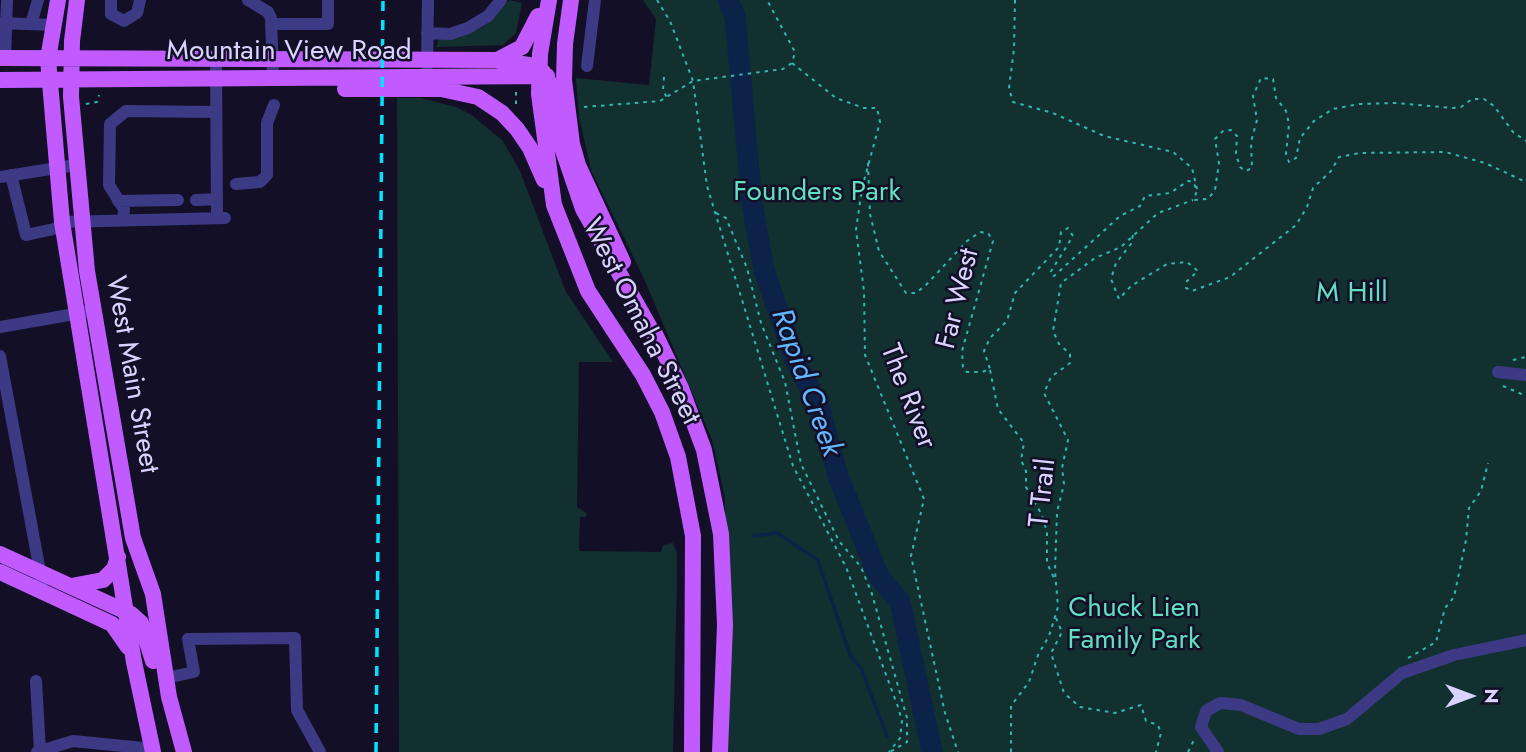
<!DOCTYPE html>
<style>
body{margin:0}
#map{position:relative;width:1526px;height:752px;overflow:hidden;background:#130f26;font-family:Jost,sans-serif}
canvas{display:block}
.north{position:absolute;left:1435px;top:661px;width:70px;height:70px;-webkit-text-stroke:5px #130f26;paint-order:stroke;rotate:90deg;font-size:19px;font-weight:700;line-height:28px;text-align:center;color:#d9d4ff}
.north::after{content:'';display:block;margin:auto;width:24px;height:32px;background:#d9d4ff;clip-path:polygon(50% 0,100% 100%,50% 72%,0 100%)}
</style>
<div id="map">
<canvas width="1526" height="752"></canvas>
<div class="north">N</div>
</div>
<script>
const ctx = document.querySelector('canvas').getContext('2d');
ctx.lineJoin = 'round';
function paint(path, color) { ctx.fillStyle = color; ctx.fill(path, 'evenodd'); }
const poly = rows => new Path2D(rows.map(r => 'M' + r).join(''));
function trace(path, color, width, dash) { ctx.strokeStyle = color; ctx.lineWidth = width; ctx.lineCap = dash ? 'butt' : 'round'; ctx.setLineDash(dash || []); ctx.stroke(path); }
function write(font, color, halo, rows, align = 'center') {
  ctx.font = font + ' Jost,sans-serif'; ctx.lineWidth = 5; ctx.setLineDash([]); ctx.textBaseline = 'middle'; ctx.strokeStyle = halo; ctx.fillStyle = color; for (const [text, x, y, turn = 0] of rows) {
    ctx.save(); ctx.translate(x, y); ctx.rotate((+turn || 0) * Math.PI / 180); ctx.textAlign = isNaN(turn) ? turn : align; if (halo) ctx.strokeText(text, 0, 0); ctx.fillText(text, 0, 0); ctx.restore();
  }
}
const green = poly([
 [509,0,522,3,516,33,503,45,436,47,439,39,458,38,483,27],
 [643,0,1526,0,1526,752,725,752,725,498,712,440,645,281,591,170,579,117,576,78,649,85,656,19],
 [397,98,421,98,456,107,472,115,503,141,520,171,565,290,613,362,579,362,577,507,587,513,586,517,580,517,579,551,661,552,663,545,673,543,677,553,677,577,673,752,399,752]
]);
const stream = poly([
 [753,536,777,533,818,560,850,655,861,668,887,736]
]);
const river = poly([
 [728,0,735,16,752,204,764,270,795,360,819,406,838,476,878,575,900,602,932,752]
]);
const path = poly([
 [657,0,670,21,693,81,707,186,793,466,846,567,898,707,902,721,900,738,889,752],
 [1015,0,1014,49,1009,88,1013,102,1053,113,1104,136,1173,152,1192,168,1197,189],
 [792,63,836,98,864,108,877,108,880,122,862,188,856,230,864,291,865,355,924,499,911,556,945,713,958,752],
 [664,77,663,90,667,98],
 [516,92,516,107],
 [86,104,97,102,99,95],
 [584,107,660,101,693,81,783,69,792,63,795,52,767,0],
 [868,163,870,214,879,251,906,293,916,293,926,285,967,241,980,232,988,233,993,241,962,351,963,368,967,372,982,372,990,369,984,351,990,338,1007,321,1015,293,1059,247,1061,232,1068,228,1073,236,1050,273,1054,276,1120,216,1140,206,1145,196,1170,193,1188,181,1193,182,1197,190,1194,200,1208,199,1215,190,1219,163,1215,139,1223,131,1231,130,1237,136,1236,154,1240,167,1246,171,1252,168,1251,142,1257,120,1253,96,1261,78,1273,79,1276,98,1286,111,1289,124,1286,154,1289,162,1296,158,1300,138,1314,121,1333,109,1359,104,1397,103,1453,108,1461,107,1472,99,1484,99,1494,106,1513,132,1526,141],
 [716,213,726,218,747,268,761,323,785,382,801,464,839,541,861,567,872,594,907,718,907,742,890,752],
 [1133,235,1131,244,1116,263,1111,279,1119,299,1131,286,1167,264,1187,262,1198,271,1187,281,1186,288,1192,291,1230,277,1296,225,1307,207,1313,188,1331,171,1339,157,1360,153,1445,152,1485,163,1526,182],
 [1513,360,1526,357],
 [990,370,998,409,1024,443,1021,460,1026,471,1026,487,1042,515,1047,532,1047,563,1054,578],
 [1503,386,1526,396],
 [1056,618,1062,632,1051,653,1064,693,1080,707,1115,713,1141,705,1146,721,1158,725,1161,733,1156,752],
 [1408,658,1436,642,1445,608,1454,597,1466,540,1469,508,1481,491,1488,463],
 [1011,752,1011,706,1029,682,1038,655,1049,636,1058,607,1055,571,1057,512,1064,484,1062,468,1068,440,1044,393,1051,377,1070,363,1070,354,1059,344,1053,331,1061,283,1095,258,1121,247,1158,213,1193,200],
 [1188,752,1194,740]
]);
const minor = poly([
 [111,0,111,14,124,21,137,13,140,0],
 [248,0,268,12,271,18,273,78],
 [1,23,53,25],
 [31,24,38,0],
 [272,24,328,24,328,0],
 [427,33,450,34,468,28,488,16,501,0],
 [5,58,7,0],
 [216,59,217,218],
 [427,66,428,0],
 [587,66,595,0],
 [11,175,26,235,63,227],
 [0,177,76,165],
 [236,184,260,182,267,175,267,123,274,105],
 [196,200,217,199],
 [118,201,178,200],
 [123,219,124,209,109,185,110,124,126,111,216,112],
 [62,222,225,218],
 [0,327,86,312],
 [0,356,42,582],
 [1498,372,1526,375],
 [166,678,194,672,188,639,295,638,297,710,320,752],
 [36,681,40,751],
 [37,752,73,741,153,749],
 [1218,752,1201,727,1206,711,1220,703,1241,705,1299,729,1319,729,1347,719,1402,673,1454,655,1526,640]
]);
const major = poly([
 [58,0,48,59,62,222,134,662,153,752],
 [77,0,72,41,71,97,87,271,133,538,153,594,169,697,184,752],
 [549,0,540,54,539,94,554,205,588,291,643,375,662,412,678,457,693,536,692,752],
 [571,0,565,44,564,80,572,144,578,165,623,262],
 [0,58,497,60,535,66,543,72,553,89,558,136,583,209,658,342],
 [499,59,522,47,538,16],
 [0,80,547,76],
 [345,89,441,89,478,97,502,113,517,129,530,148,544,180],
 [655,334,681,388,704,450,721,534,725,625,720,752],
 [0,554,131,614,141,623,153,661],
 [0,572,112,624,128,647],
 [71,586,103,580,114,569,118,557]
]);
const rail = poly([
 [376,752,383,0]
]);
const streetNames = [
 ["Mountain View Road",289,52],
 ["Far West",959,299,-76],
 ["West Omaha Street",640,322,63],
 ["West Main Street",131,375,80],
 ["The River",907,397,69],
 ["T Trail",1044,493,-84]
];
const parkNames = [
 ["Founders Park",817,193],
 ["M Hill",1352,294],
 ["Chuck Lien",1134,609],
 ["Family Park",1134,641]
];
const waterNames = [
 ["Rapid Creek",805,383,70]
];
paint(green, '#12302f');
trace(stream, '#0c2248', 3.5);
trace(river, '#0c2248', 21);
trace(path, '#2fb8b0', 2, [3.5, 5]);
trace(minor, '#3d3a85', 12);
trace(major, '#c25bff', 16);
trace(rail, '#00e5ff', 3.5, [10, 9]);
write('28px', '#d9d4ff', '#130f26', streetNames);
write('28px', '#5fe0c0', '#130f26', parkNames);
write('italic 30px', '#62b6ff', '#130f26', waterNames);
</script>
